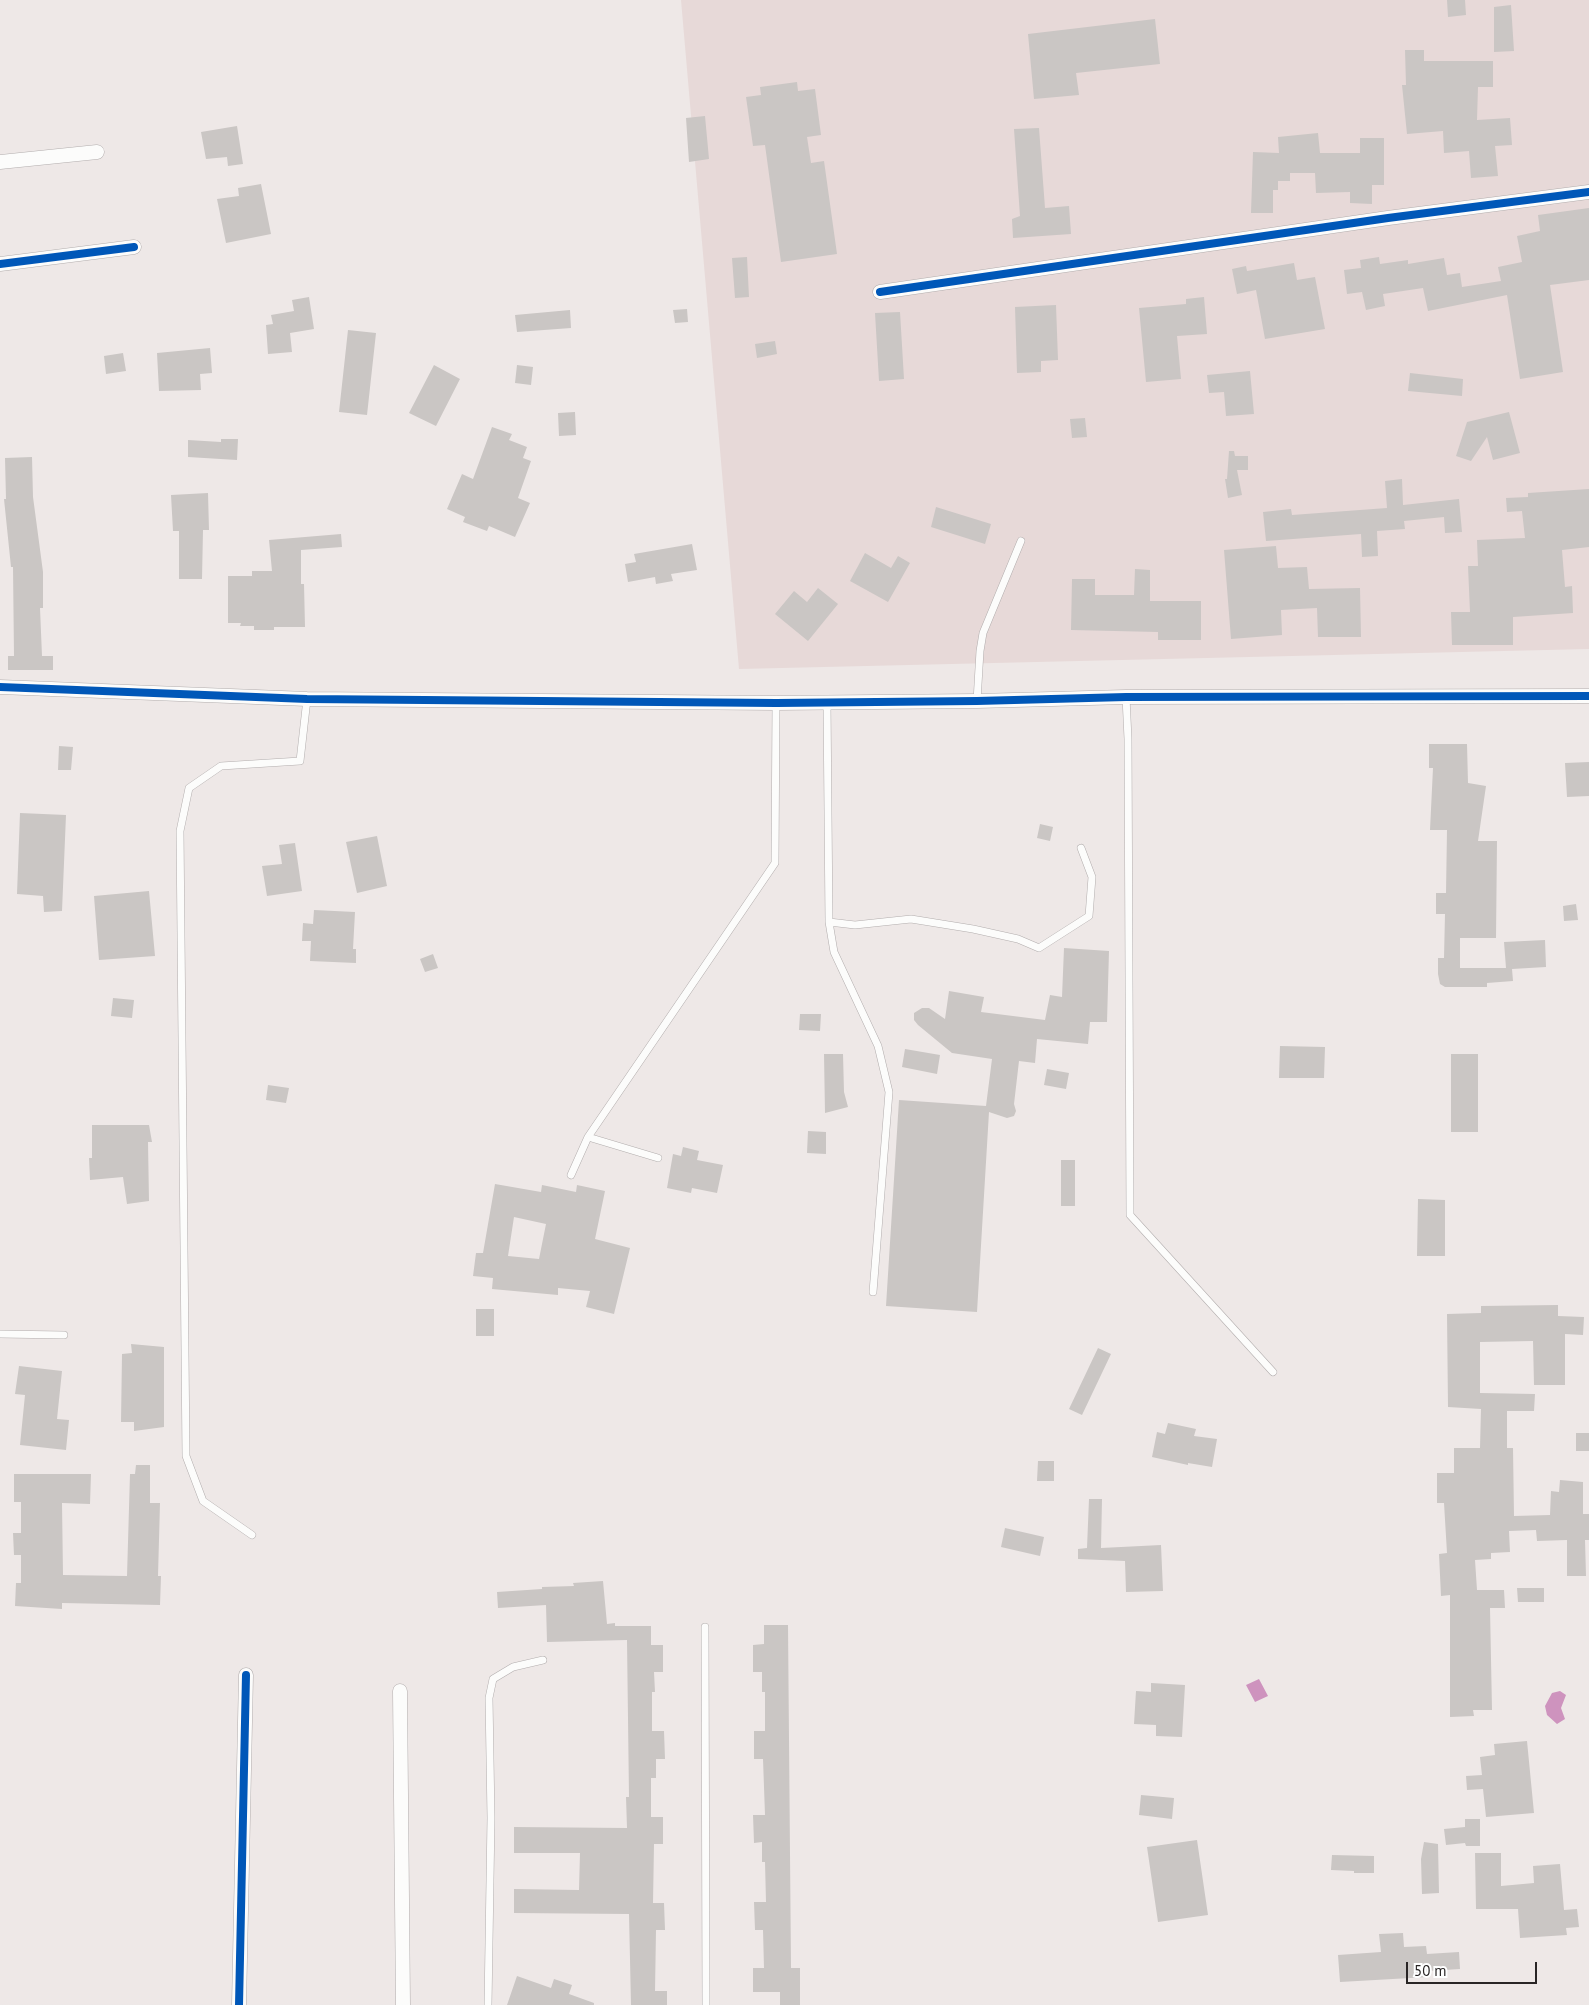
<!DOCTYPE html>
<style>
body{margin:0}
#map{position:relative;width:1589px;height:2005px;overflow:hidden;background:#eee8e7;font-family:"PT Sans",sans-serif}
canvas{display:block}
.scale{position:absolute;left:1406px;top:1962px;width:131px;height:22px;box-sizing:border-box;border:2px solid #292525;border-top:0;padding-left:6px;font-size:15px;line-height:18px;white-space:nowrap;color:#292525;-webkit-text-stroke:4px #fff;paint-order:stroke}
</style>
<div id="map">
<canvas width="1589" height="2005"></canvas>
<div class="scale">50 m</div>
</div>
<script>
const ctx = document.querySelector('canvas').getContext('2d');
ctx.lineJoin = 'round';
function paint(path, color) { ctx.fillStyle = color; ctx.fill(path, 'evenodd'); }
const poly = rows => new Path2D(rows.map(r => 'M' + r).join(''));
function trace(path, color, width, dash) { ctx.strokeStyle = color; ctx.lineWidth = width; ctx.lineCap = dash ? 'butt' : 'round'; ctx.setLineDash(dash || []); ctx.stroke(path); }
const built = poly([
 [681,0,1589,0,1589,649,739,669]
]);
const water = poly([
 [1259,1679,1268,1696,1255,1702,1246,1685],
 [1560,1691,1566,1695,1561,1708,1565,1719,1557,1724,1547,1715,1545,1706,1552,1693]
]);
const building = poly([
 [1447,0,1465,0,1466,15,1448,17],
 [1511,5,1514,51,1494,52,1494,7],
 [1155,19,1160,64,1076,73,1079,95,1034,99,1028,34],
 [1405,50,1424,50,1424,61,1493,61,1493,87,1478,87,1477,120,1510,118,1512,145,1495,146,1498,176,1471,178,1469,151,1444,153,1443,131,1407,134,1402,85,1406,85],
 [797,82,798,91,815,89,821,135,807,137,811,163,824,161,837,254,781,262,765,145,753,146,746,97,761,95,760,87],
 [705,116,709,159,689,162,686,118],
 [237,126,243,164,228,166,227,157,206,159,201,132],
 [1039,128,1045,208,1069,206,1071,234,1013,238,1012,219,1020,216,1014,129],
 [1318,133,1320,153,1360,153,1360,138,1384,138,1384,185,1372,185,1372,204,1350,203,1350,192,1316,193,1315,173,1290,173,1290,181,1278,181,1278,190,1273,190,1273,213,1251,213,1253,152,1279,153,1278,137],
 [261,184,271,234,226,243,217,199,239,196,238,188],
 [1589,208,1589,280,1550,285,1563,372,1520,379,1507,295,1428,311,1423,288,1383,294,1385,306,1366,310,1362,292,1347,294,1344,270,1361,268,1360,260,1379,257,1380,264,1408,260,1408,264,1444,258,1447,275,1460,273,1462,287,1501,281,1498,267,1522,262,1517,236,1540,231,1538,215],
 [747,257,749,297,735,298,732,258],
 [1294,263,1297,280,1315,277,1325,329,1265,339,1256,290,1237,294,1232,269,1246,266,1247,271],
 [309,297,314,329,290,333,292,352,268,354,266,325,273,324,271,315,294,311,292,300],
 [1204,297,1207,334,1177,336,1181,379,1146,382,1139,308,1186,304,1186,299],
 [1056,305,1058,360,1041,361,1041,372,1017,373,1015,307],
 [687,309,688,322,675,323,673,310],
 [570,310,571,328,517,332,515,315],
 [900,312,904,379,879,381,875,313],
 [348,330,376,333,367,415,339,412],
 [775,341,777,354,757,358,755,344],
 [210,348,212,373,200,374,201,390,159,391,157,353],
 [123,353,126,371,106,374,104,356],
 [434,365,460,379,436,426,409,413],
 [517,365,533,367,531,385,515,383],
 [1250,371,1254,414,1226,416,1224,392,1209,393,1207,375],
 [1410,373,1463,379,1462,396,1408,391],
 [575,412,576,435,559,436,558,413],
 [1509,412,1520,453,1493,460,1487,437,1471,461,1456,456,1467,422],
 [1085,418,1087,437,1072,438,1070,419],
 [492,427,512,434,509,440,527,447,523,458,531,461,518,498,530,503,515,537,489,526,487,531,463,522,465,517,447,509,462,474,473,479],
 [221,439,238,439,237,460,188,457,188,440,221,442],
 [1229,451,1234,451,1235,456,1248,456,1248,470,1237,470,1242,495,1228,498,1225,479,1227,479],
 [32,457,33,497,43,572,43,608,40,608,42,656,53,656,53,670,8,670,8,656,14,656,13,567,11,567,4,499,6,499,5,458],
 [1402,479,1403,505,1459,499,1462,532,1445,533,1444,517,1404,521,1405,529,1377,531,1378,556,1362,557,1361,534,1266,541,1263,512,1291,509,1292,515,1387,508,1385,481],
 [1589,489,1589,547,1562,550,1565,587,1572,586,1573,613,1513,617,1513,645,1452,645,1451,612,1470,612,1468,566,1478,566,1477,540,1525,538,1522,511,1507,512,1506,498,1528,497,1528,493],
 [208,493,209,530,203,530,202,579,179,579,179,531,173,531,171,495],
 [936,507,991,524,985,544,931,527],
 [341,534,342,547,301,550,301,584,304,584,305,627,274,627,274,630,254,630,254,626,240,626,241,623,228,623,228,576,252,576,252,571,272,571,269,540],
 [692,544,697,570,671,574,673,581,656,584,655,577,628,582,625,564,636,562,634,554],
 [1276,546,1278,568,1307,567,1309,589,1360,588,1361,637,1318,637,1317,608,1281,610,1282,635,1231,639,1224,550],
 [865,553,891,568,898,556,910,563,888,602,850,581],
 [1135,569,1150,570,1150,601,1201,601,1201,640,1158,640,1158,632,1071,630,1072,579,1095,579,1095,595,1134,595],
 [818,588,838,604,808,641,775,614,794,591,807,602],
 [1429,744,1467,744,1468,783,1486,786,1478,841,1497,841,1496,938,1460,938,1460,968,1506,968,1504,942,1545,940,1546,967,1512,969,1513,981,1487,983,1487,987,1445,987,1440,984,1438,974,1438,958,1444,958,1445,914,1436,914,1436,893,1446,893,1447,830,1430,830,1433,768,1429,768],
 [59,746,73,747,71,770,58,770],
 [1589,762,1589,796,1567,797,1565,763],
 [20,813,66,815,62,911,44,912,43,896,17,894],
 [1040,824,1053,827,1050,841,1037,838],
 [377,836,387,886,357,893,346,842],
 [295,843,302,891,267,896,262,866,282,864,279,845],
 [149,891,155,956,99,960,94,896],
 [1576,904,1578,920,1564,921,1563,906],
 [314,910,355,912,353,949,356,949,356,963,310,961,311,941,302,941,303,923,313,924],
 [1064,948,1109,951,1107,1022,1090,1022,1088,1044,1037,1039,1035,1063,1019,1061,1014,1104,1016,1111,1014,1116,1007,1118,989,1112,977,1312,886,1306,899,1100,986,1106,992,1059,952,1053,918,1025,914,1020,914,1013,922,1008,929,1008,945,1019,949,991,984,997,981,1012,1045,1020,1050,995,1062,997],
 [433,954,438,968,425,972,420,959],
 [113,998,134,1000,132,1018,111,1016],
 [800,1014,821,1014,820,1031,799,1030],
 [1280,1046,1325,1047,1324,1078,1279,1078],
 [905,1049,940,1055,937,1074,902,1067],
 [824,1054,843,1054,844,1092,848,1107,825,1113],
 [1451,1054,1478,1054,1478,1132,1451,1132],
 [1047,1069,1069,1073,1066,1089,1044,1085],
 [268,1085,289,1088,286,1103,266,1100],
 [92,1125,149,1125,152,1142,148,1142,149,1201,127,1204,123,1177,90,1180,89,1158,92,1158],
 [808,1131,826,1132,826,1154,807,1153],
 [683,1147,699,1151,697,1160,723,1165,717,1193,692,1188,691,1193,667,1188,673,1154,681,1156],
 [1061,1160,1075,1160,1075,1206,1061,1206],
 [495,1184,541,1192,542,1185,576,1192,577,1185,605,1191,595,1239,630,1248,614,1314,586,1307,590,1291,558,1288,558,1295,492,1289,493,1278,473,1276,476,1253,483,1253],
 [514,1217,546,1224,539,1259,508,1256],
 [1418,1199,1445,1200,1445,1256,1417,1256],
 [1558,1305,1558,1316,1584,1317,1583,1335,1565,1334,1565,1385,1534,1385,1533,1341,1480,1342,1480,1393,1535,1394,1534,1411,1507,1411,1507,1448,1513,1448,1514,1516,1550,1515,1551,1491,1559,1492,1560,1480,1583,1482,1583,1514,1589,1514,1589,1540,1585,1540,1586,1576,1567,1576,1567,1540,1537,1541,1536,1530,1509,1531,1510,1552,1491,1553,1491,1559,1475,1560,1477,1590,1504,1590,1505,1608,1490,1608,1492,1710,1473,1710,1474,1716,1450,1717,1450,1595,1441,1596,1439,1554,1447,1553,1444,1503,1437,1503,1437,1473,1454,1473,1454,1448,1480,1448,1481,1409,1448,1407,1447,1314,1481,1313,1481,1306],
 [476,1309,494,1309,494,1336,476,1336],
 [131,1344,164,1347,164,1427,134,1431,134,1422,121,1422,122,1354,132,1353],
 [1098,1348,1111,1354,1082,1415,1069,1409],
 [19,1366,62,1371,57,1419,69,1420,66,1450,20,1445,25,1395,15,1394],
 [1168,1423,1196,1429,1194,1436,1217,1439,1212,1467,1188,1463,1188,1465,1152,1457,1157,1432,1165,1434],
 [1576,1433,1589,1433,1589,1451,1576,1451],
 [1038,1461,1054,1461,1054,1481,1037,1481],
 [136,1465,150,1465,150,1503,160,1503,158,1576,161,1576,160,1605,62,1603,62,1609,15,1606,16,1583,21,1583,21,1555,14,1555,13,1533,21,1533,21,1502,14,1502,14,1474,91,1474,90,1504,62,1503,63,1575,127,1576,130,1474,135,1474],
 [1089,1499,1102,1499,1101,1548,1161,1545,1163,1591,1126,1592,1125,1561,1078,1559,1078,1549,1087,1548],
 [1005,1528,1044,1537,1040,1556,1001,1547],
 [603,1581,607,1624,615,1623,615,1626,651,1626,651,1645,663,1645,663,1672,654,1672,655,1692,652,1692,652,1731,664,1731,665,1759,656,1759,656,1778,651,1778,651,1817,663,1817,663,1844,654,1844,653,1903,664,1903,665,1930,656,1930,655,1991,667,1991,667,2005,631,2005,629,1914,514,1913,514,1889,579,1890,580,1853,514,1853,514,1827,627,1828,626,1797,629,1797,627,1640,547,1642,546,1605,498,1608,497,1592,542,1589,542,1587,574,1586,573,1583],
 [1517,1588,1544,1588,1544,1602,1518,1602],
 [764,1625,788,1625,791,1968,800,1968,800,2005,780,2005,780,1992,753,1992,753,1968,764,1968,763,1930,755,1930,754,1902,766,1902,765,1862,762,1862,762,1842,754,1843,753,1815,765,1815,763,1759,754,1759,754,1731,765,1731,765,1692,762,1692,762,1672,753,1672,753,1645,764,1644],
 [1151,1683,1185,1685,1182,1737,1156,1736,1156,1725,1134,1724,1136,1691,1151,1692],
 [1527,1741,1534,1813,1486,1817,1483,1789,1467,1790,1466,1776,1482,1775,1480,1757,1495,1755,1494,1744],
 [1141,1795,1174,1798,1172,1819,1139,1815],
 [1465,1819,1480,1819,1480,1846,1466,1846,1465,1843,1446,1845,1444,1829,1465,1827],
 [1197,1840,1208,1915,1158,1922,1147,1847],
 [1424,1842,1438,1844,1439,1893,1422,1894,1421,1859],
 [1475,1853,1501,1853,1501,1886,1534,1883,1533,1866,1560,1864,1564,1910,1577,1909,1579,1927,1566,1928,1567,1935,1520,1938,1518,1909,1476,1909],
 [1332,1855,1374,1856,1374,1873,1354,1873,1354,1871,1331,1870],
 [1403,1933,1404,1947,1426,1946,1427,1954,1459,1952,1460,1969,1428,1971,1428,1977,1340,1982,1338,1955,1381,1952,1379,1934],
 [517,1976,551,1988,554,1979,572,1985,569,1994,594,2003,594,2005,507,2005]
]);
const lane = poly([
 [1126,697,1128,739,1130,1215,1273,1372],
 [977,701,980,651,983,633,1021,541],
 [827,703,829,922,855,925,911,919,973,929,1018,939,1039,948,1089,916,1092,877,1081,848],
 [829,922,834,952,878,1046,889,1092,873,1292],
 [588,1137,658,1158],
 [571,1175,588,1137,775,863,776,703],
 [0,1334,64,1335],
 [252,1535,203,1501,186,1456,180,831,189,788,221,766,300,761,307,699],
 [705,1627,706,2005],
 [488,2005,491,1818,489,1698,493,1679,513,1667,543,1660]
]);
const street = poly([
 [0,162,97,152],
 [0,264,134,247],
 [880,292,1388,218,1589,192],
 [0,687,307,699,776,703,977,701,1126,697,1589,696],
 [400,1691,403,2005],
 [239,2005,246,1675]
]);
const cycleway = poly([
 [0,264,134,247],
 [880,292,1388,218,1589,192],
 [0,687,307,699,776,703,977,701,1126,697,1589,696],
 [239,2005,246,1675]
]);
paint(built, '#e7d9d8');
paint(water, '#ce93be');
paint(building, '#cac6c4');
trace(lane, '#b2adad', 8);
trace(street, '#b2adad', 15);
trace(lane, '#fcfcfb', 7);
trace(street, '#fcfcfb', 14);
trace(cycleway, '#0057b8', 8);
</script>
